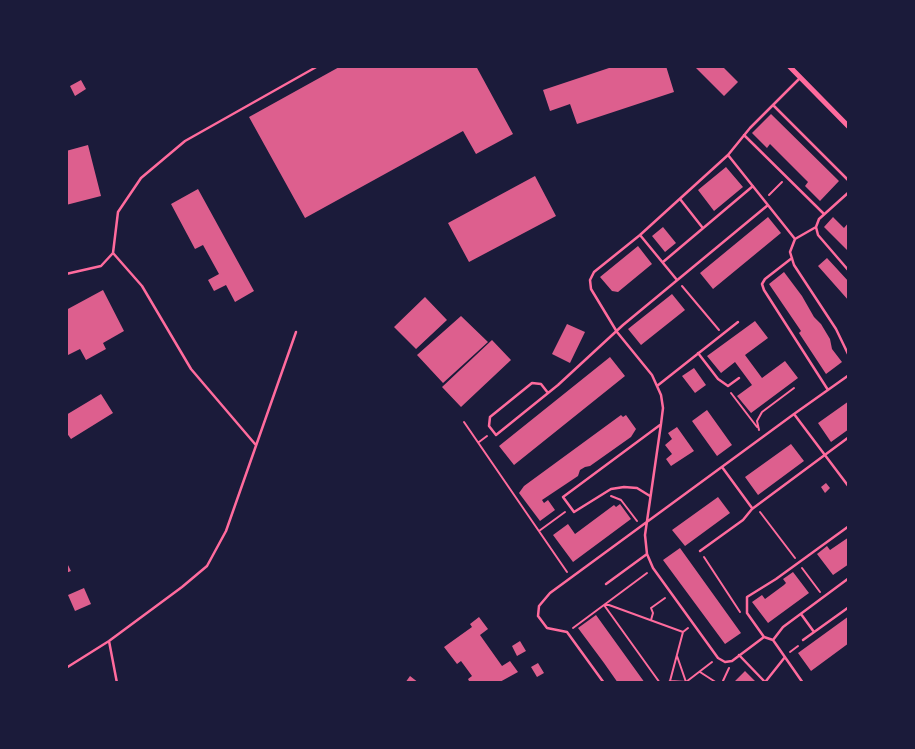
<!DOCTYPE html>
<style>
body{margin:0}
#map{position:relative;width:915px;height:749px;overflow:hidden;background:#1b1b3a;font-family:Mulish,sans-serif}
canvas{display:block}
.frame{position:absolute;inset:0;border:68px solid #1b1b3a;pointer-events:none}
</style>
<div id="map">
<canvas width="915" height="749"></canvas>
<div class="frame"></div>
</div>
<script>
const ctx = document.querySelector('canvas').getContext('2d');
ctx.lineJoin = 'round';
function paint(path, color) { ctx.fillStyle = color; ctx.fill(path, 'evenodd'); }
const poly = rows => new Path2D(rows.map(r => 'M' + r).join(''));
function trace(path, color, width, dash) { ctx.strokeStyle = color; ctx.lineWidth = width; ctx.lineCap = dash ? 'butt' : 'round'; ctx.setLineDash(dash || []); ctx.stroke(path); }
const building = poly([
 [341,66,476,66,513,134,476,154,463,131,305,218,249,117],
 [615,66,666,66,674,92,577,124,570,104,550,111,543,90],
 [694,66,722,66,738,82,724,96],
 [81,80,86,89,75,96,70,86],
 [771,114,839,181,820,201,805,186,808,182,770,144,767,148,752,133],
 [88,145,101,196,66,205,66,151],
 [726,167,743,187,714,211,698,190],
 [535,176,556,216,469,262,448,223],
 [198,189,254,291,235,302,226,285,214,291,208,280,219,274,203,245,195,249,171,204],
 [768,217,781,233,713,289,700,273],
 [833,217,844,228,849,222,849,252,824,227],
 [663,227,676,243,665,252,652,236],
 [638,246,652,264,618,292,612,291,600,277],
 [827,258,849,282,849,301,818,266],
 [784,272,802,296,814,317,821,324,830,339,832,349,842,362,826,374,799,333,801,331,769,284],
 [103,290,124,331,103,343,106,349,86,360,80,349,66,356,66,310],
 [672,294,685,310,641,345,628,329],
 [425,297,447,320,416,349,394,327],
 [461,316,488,342,443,383,417,355],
 [755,321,768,338,745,355,762,378,785,361,798,378,751,413,737,396,752,385,735,362,721,373,707,356],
 [567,324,585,332,570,363,552,354],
 [492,340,511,360,461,407,442,387],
 [610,357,625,376,514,465,499,446],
 [694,368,706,385,695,393,682,376],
 [101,394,113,413,71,439,66,432,66,415],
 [849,401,849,429,831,442,818,423],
 [707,410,732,445,717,456,692,421],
 [621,415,623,417,626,415,636,429,631,437,590,466,585,467,580,470,578,476,542,500,544,503,548,500,555,510,540,521,519,493,524,486],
 [677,427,694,451,671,466,666,459,672,454,665,445,672,439,668,433],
 [791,444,804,461,758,495,745,477],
 [826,483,830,488,825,493,821,487],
 [718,497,730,513,685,546,672,530],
 [620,504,631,519,573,562,553,535,568,524,575,534,614,505,616,507],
 [849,537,849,564,833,575,817,554,827,546,830,550],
 [680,548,741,633,725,644,663,560],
 [66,561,71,571,66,573],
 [793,572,809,593,768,623,752,602,762,595,765,599,784,585,786,583,783,579],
 [84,588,91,604,75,611,68,595],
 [596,615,645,683,618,683,604,663,578,628],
 [849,616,849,643,811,671,798,653],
 [479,617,488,629,480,635,502,666,510,661,518,672,498,683,470,683,468,679,472,676,461,661,457,664,444,647,472,627,470,624],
 [520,641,526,651,517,656,512,646],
 [538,663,544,673,537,677,531,667],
 [745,671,756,682,754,683,735,681],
 [410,676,419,683,405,683]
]);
const path = poly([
 [769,195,782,182],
 [682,286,719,330],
 [731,393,757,427],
 [464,422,567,572],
 [759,430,757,421,762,412,794,388],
 [479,442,487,436],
 [611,496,621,500,637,521],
 [760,512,795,558],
 [539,531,565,512],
 [704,557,740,612],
 [802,568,820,592],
 [604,605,660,683],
 [604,605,609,605,683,632],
 [651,620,653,613,651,608,665,598],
 [573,628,647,573],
 [790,652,798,646],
 [677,656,686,682],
 [700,672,717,683],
 [671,681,686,682,712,662],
 [667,683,670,681,683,632,688,628],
 [722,683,729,668]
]);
const service = poly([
 [773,105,849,181],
 [744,135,824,214],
 [728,155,795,239],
 [849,192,819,219,816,227,818,235,849,271],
 [680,199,702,227],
 [816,227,795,239,790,252,794,265,836,329,849,356],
 [640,235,677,280],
 [113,253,142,286,191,369,255,444],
 [792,258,765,279,762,284,764,290,828,390],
 [663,262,753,186],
 [66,274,101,266,113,253,118,212,141,178,185,141,318,66],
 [698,353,718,379,728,386,739,378],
 [849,375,794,414,849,487],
 [657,386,738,322],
 [548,393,541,384,532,383,490,417,489,426,496,435,558,385,623,325,768,205],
 [722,467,752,508],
 [650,496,637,488,624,487,611,489,574,512,563,497,660,425],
 [700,551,743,520,752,509,849,437],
 [606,584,647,554],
 [801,614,814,632],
 [764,637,747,613,747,597,776,579,849,526],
 [773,640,764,637,732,661,725,662,718,658,653,568,647,554,645,535,661,424,663,408,661,395,652,375,617,332,591,289,590,280,594,272,640,235,728,155,750,128,800,78],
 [803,640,849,607],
 [109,641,117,683],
 [739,655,765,682],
 [66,668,109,641,182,587,207,566,226,531,296,332],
 [766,681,785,657],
 [604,683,567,632,547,628,538,616,539,606,550,593,794,414],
 [803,683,773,640,783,627,849,578]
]);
const minor = poly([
 [789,66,849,127]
]);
paint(building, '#dd5f8e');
trace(path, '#ff6b9d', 2);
trace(service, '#ff6b9d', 2.5);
trace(minor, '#ff6b9d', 5);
</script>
